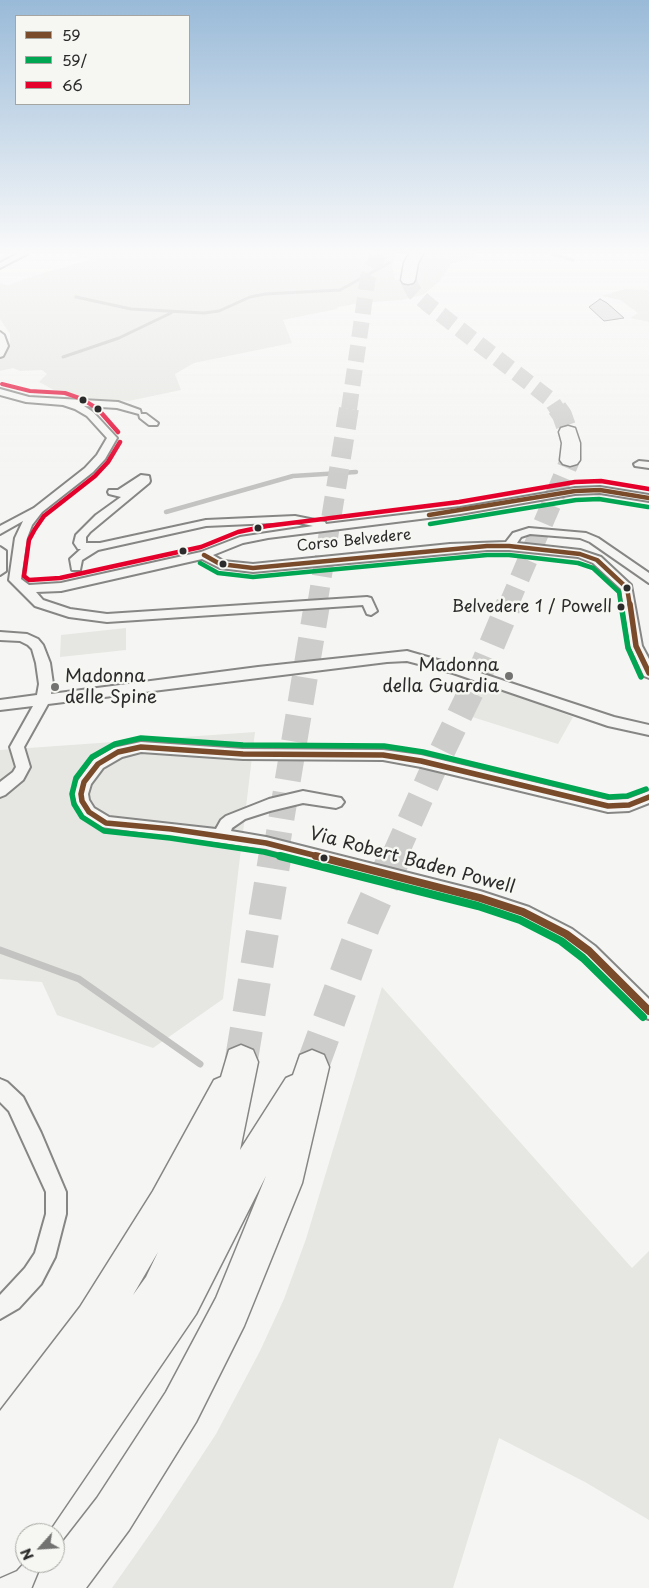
<!DOCTYPE html>
<style>
body{margin:0}
#map{position:relative;width:649px;height:1588px;overflow:hidden;background:#f5f5f3;font-family:"Playpen Sans",sans-serif}
canvas{display:block}
.legend{position:absolute;left:15px;top:15px;width:175px;height:90px;box-sizing:border-box;background:#f6f6f2;border:1px solid #a5a5a2;margin:0;padding:6px 9px;list-style:none;font-size:15px;color:#2b2b2b}
.legend li{display:flex;align-items:center;gap:10px;height:25px}
.legend b{width:25px;border:1px solid #a5a5a2}
.north{position:absolute;left:15px;top:1523px;width:50px;height:50px;box-sizing:border-box;background:#f6f6f2;border:1px solid #a5a5a2;border-radius:50%;rotate:244deg;font-size:14px;font-weight:700;line-height:20px;text-align:center;color:#2b2b2b}
.north::after{content:'';display:block;margin:auto;width:18px;height:22px;background:#727271;clip-path:polygon(50% 0,100% 100%,50% 72%,0 100%)}
</style>
<div id="map">
<canvas width="649" height="1588"></canvas>
<ul class="legend">
<li><b style="height:6px;background:#7a4b2a"></b>59</li>
<li><b style="height:6px;background:#00a651"></b>59/</li>
<li><b style="height:6px;background:#e4002b"></b>66</li>
</ul>
<div class="north">N</div>
</div>
<script>
const ctx = document.querySelector('canvas').getContext('2d');
ctx.lineJoin = 'round';
function paint(path, color) { ctx.fillStyle = color; ctx.fill(path, 'evenodd'); }
const poly = rows => new Path2D(rows.map(r => 'M' + r).join(''));
function trace(path, color, width, dash) { ctx.strokeStyle = color; ctx.lineWidth = width; ctx.lineCap = dash ? 'butt' : 'round'; ctx.setLineDash(dash || []); ctx.stroke(path); }
function write(font, color, halo, rows, align = 'center') {
  ctx.font = font + ' "Playpen Sans",sans-serif'; ctx.lineWidth = 5; ctx.setLineDash([]); ctx.textBaseline = 'middle'; ctx.strokeStyle = halo; ctx.fillStyle = color; for (const [text, x, y, turn = 0] of rows) {
    ctx.save(); ctx.translate(x, y); ctx.rotate((+turn || 0) * Math.PI / 180); ctx.textAlign = isNaN(turn) ? turn : align; if (halo) ctx.strokeText(text, 0, 0); ctx.fillText(text, 0, 0); ctx.restore();
  }
}
const green = poly([
 [81,254,396,254,392,265,395,280,415,278,416,263,422,254,476,254,472,258,452,263,440,281,423,295,402,300,361,303,338,307,337,309,283,320,292,343,194,363,175,374,181,390,129,401,67,397,39,382,47,374,42,370,20,371,13,368,0,371,0,356,8,350,10,342,10,334,0,319,0,283,8,285,36,275,89,260,80,258,79,256],
 [625,289,649,290,649,322,630,318,638,313,620,300,601,296],
 [126,628,126,650,60,657,61,635],
 [484,683,573,717,558,744,466,715],
 [255,732,223,999,153,1048,57,1015,42,982,0,979,0,750],
 [382,987,632,1268,649,1251,649,1520,585,1482,499,1438,453,1588,112,1588,157,1524,216,1434,260,1351,284,1299,306,1239]
]);
const streamFar2 = poly([
 [551,254,573,260],
 [76,297,131,309,204,313,219,311,250,297,265,294,340,290,389,263],
 [63,357,119,338,171,313]
]);
const streamFar1 = poly([
 [166,512,293,476,356,472]
]);
const stream = poly([
 [0,950,79,979,200,1064]
]);
const building = poly([
 [600,299,607,303,624,318,604,321,589,307,600,299]
]);
const motorwayTunnelFar3 = poly([
 [408,280,414,292,430,306,551,400,557,409],
 [349,409,368,277,379,254]
]);
const motorwayTunnelFar2 = poly([
 [557,408,562,415,568,432],
 [317,606,349,408],
 [508,606,570,460]
]);
const motorwayTunnelFar1 = poly([
 [275,857,317,604],
 [394,857,432,772,480,673,509,604]
]);
const motorwayTunnel = poly([
 [241,1062,275,856],
 [312,1067,364,925,395,856]
]);
const minor = poly([
 [17,254,27,254,0,268,0,263,17,254],
 [0,332,4,335,8,346,3,356,0,357,0,332],
 [0,389,29,397,118,402,140,410,141,414,146,414,158,423,157,425,149,425,140,418,139,414,117,408,84,406,93,412,117,438,105,459,93,472,42,512,32,525,27,538,21,579,29,585,61,583,201,552,240,537,313,526,295,522,206,526,98,550,82,560,80,570,72,570,70,559,81,549,78,549,74,543,76,535,96,515,121,497,109,494,108,492,109,490,118,490,141,475,149,476,150,481,149,483,90,532,86,537,86,543,100,543,206,520,295,516,325,522,326,524,460,508,575,488,600,487,649,495,649,501,600,493,575,494,460,514,268,538,243,543,213,555,223,561,253,564,450,544,506,542,513,533,529,528,586,533,598,538,649,573,649,583,590,542,580,538,530,534,521,537,517,543,580,550,601,557,631,585,642,646,649,659,649,678,644,676,630,646,621,589,593,563,578,557,509,550,487,550,253,572,220,568,202,559,61,591,36,592,43,600,70,609,107,614,367,597,371,598,377,611,371,615,367,614,363,605,107,622,69,617,35,606,9,580,15,538,23,521,0,534,0,526,34,508,85,468,97,455,107,438,87,416,75,409,63,405,26,402,0,395,0,389],
 [639,461,649,462,649,468,635,466,634,464,639,461],
 [0,547,6,551,6,571,0,575,0,547],
 [0,632,27,634,38,639,43,645,50,663,53,684,51,694,258,667,407,651,462,667,614,717,649,725,649,735,608,726,453,673,407,661,387,662,48,704,24,747,30,767,23,780,5,795,0,797,0,782,13,772,16,767,10,747,33,706,0,710,0,700,37,695,39,684,36,663,32,649,28,645,20,641,0,640,0,632],
 [141,742,243,749,383,750,421,755,608,800,628,799,649,791,649,803,629,811,608,812,421,767,383,760,243,759,141,752,122,757,103,768,91,784,88,794,89,800,94,808,109,817,216,829,221,820,226,816,269,799,303,791,341,798,344,802,341,806,336,808,303,803,270,811,245,819,232,828,231,831,266,837,480,891,529,907,572,929,595,946,649,999,649,1019,643,1017,583,956,560,939,518,918,480,905,266,849,101,827,84,816,77,805,74,794,77,782,93,760,113,748,141,742],
 [0,1079,7,1082,23,1097,41,1133,66,1192,66,1214,55,1257,41,1284,19,1308,0,1319,0,1295,25,1268,35,1253,46,1214,46,1192,9,1111,0,1102,0,1079]
]);
const motorway = poly([
 [409,254,423,254,418,263,415,280,413,283,408,284,403,283,401,280,404,263,409,254],
 [568,426,575,428,580,443,580,460,577,464,570,466,563,464,560,460,562,443,559,432,561,428,568,426],
 [241,1045,253,1050,258,1062,240,1150,286,1078,293,1075,300,1055,312,1050,324,1055,329,1067,302,1183,244,1326,196,1422,129,1530,86,1588,33,1588,40,1571,47,1563,55,1563,55,1552,97,1498,166,1392,216,1298,266,1176,196,1314,47,1533,25,1533,25,1560,16,1570,0,1577,0,1411,80,1307,153,1191,214,1080,221,1077,229,1050,241,1045],
 [158,1252,146,1277,133,1295,158,1252]
]);
const bus1Far2 = poly([
 [429,515,575,491,600,490,649,498],
 [204,555,220,564,253,568,487,546,509,546,580,554,597,560,627,588,630,606]
]);
const bus1Far1 = poly([
 [630,604,636,646,649,673],
 [321,857,266,843,171,829,106,823,89,812,82,801,81,794,84,782,98,764,118,752,141,747,243,754,383,755,421,761,608,806,629,805,649,797]
]);
const bus1 = poly([
 [316,856,480,898,523,912,566,934,589,951,649,1011]
]);
const bus2Far2 = poly([
 [430,524,576,500,599,499,648,507],
 [200,563,218,573,253,577,487,555,509,555,578,563,593,568,619,592,621,606]
]);
const bus2Far1 = poly([
 [621,604,628,648,641,677],
 [284,857,264,852,170,838,104,831,82,817,74,804,72,794,76,778,92,757,115,744,141,738,243,745,384,746,423,752,609,797,627,796,646,789]
]);
const bus2 = poly([
 [280,856,478,906,520,920,561,941,583,958,643,1017]
]);
const bus3Far1 = poly([
 [2,384,30,391,65,393,82,399,98,409]
]);
const bus3 = poly([
 [97,408,118,432],
 [120,442,108,462,95,476,44,516,35,529,29,540,24,576,29,580,60,578,201,547,238,532,267,526,459,502,575,482,601,481,649,489]
]);
const markers = [
 [83,400,4.5,"#2b2b2b"],
 [98,409,4.5,"#2b2b2b"],
 [258,528,4.5,"#2b2b2b"],
 [183,551,4.5,"#2b2b2b"],
 [223,564,4.5,"#2b2b2b"],
 [627,588,4.5,"#2b2b2b"],
 [621,607,4.5,"#2b2b2b"],
 [509,676,5,"#727271"],
 [55,687,5,"#727271"],
 [324,858,4.5,"#2b2b2b"]
];
const farStreetnames = [
 ["Corso Belvedere",354,541,-6]
];
const busNames = [
 ["Belvedere 1 / Powell",612,607]
];
const poiNames = [
 ["Madonna",499,666],
 ["della Guardia",499,687],
 ["Madonna",65,677,"left"],
 ["delle Spine",65,698,"left"]
];
const streetNames = [
 ["Via Robert Baden Powell",412,861,15]
];
paint(green, '#e6e6e2');
trace(streamFar2, '#c3c3c1', 3);
trace(streamFar1, '#c3c3c1', 4.5);
trace(stream, '#c3c3c1', 7);
paint(building, '#d9d9d8');
trace(building, '#868685', 1);
trace(motorwayTunnelFar3, '#cdcdcb', 16, [16, 8]);
trace(motorwayTunnelFar2, '#cdcdcb', 20, [20, 10]);
trace(motorwayTunnelFar1, '#cdcdcb', 26, [26, 13]);
trace(motorwayTunnel, '#cdcdcb', 33, [33, 16]);
trace(minor, '#868685', 4);
trace(motorway, '#868685', 3);
paint(minor, '#f5f5f3');
paint(motorway, '#f5f5f3');
trace(bus1Far2, '#7a4b2a', 4.5);
trace(bus1Far1, '#7a4b2a', 5.5);
trace(bus1, '#7a4b2a', 8);
trace(bus2Far2, '#00a651', 4.5);
trace(bus2Far1, '#00a651', 5.5);
trace(bus2, '#00a651', 8);
trace(bus3Far1, '#e4002b', 4);
trace(bus3, '#e4002b', 4.5);
const sky = ctx.createLinearGradient(0, 0, 0, 476);
sky.addColorStop(0, '#99bad8');
sky.addColorStop(0.53, '#fafafa');
sky.addColorStop(1, '#fafafa00');
ctx.fillStyle = sky;
ctx.fillRect(0, 0, 649, 476);
for (const [x, y, r, color] of markers) { const dot = new Path2D(); dot.arc(x, y, r, 0, 2 * Math.PI); ctx.fillStyle = color; ctx.fill(dot); trace(dot, '#f6f6f2', 2); }
write('15px', '#2b2b2b', '#f6f6f2', farStreetnames);
write('17px', '#2b2b2b', '#f6f6f2', busNames, 'right');
write('18px', '#2b2b2b', '#f6f6f2', poiNames, 'right');
write('18px', '#2b2b2b', '#f6f6f2', streetNames);
</script>
